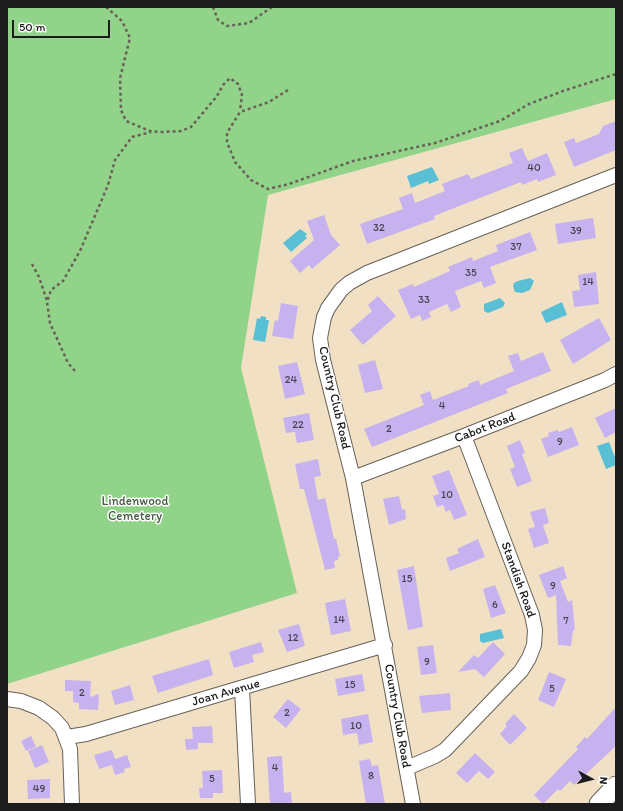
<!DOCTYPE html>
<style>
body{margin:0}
#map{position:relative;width:623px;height:811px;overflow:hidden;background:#f2e0c4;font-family:Itim,sans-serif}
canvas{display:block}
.frame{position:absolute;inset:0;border:8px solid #1c1c1c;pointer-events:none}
.north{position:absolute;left:571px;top:759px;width:40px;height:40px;-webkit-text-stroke:3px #fff;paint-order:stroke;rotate:97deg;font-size:11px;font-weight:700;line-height:16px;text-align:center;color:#1c1c1c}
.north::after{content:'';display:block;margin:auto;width:14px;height:18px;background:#1c1c1c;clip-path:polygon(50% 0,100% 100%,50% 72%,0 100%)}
.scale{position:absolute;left:12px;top:20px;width:98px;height:18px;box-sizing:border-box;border:2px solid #1c1c1c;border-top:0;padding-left:5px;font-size:12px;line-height:14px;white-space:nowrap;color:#1c1c1c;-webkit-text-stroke:3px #fff;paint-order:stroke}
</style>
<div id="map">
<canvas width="623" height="811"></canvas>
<div class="frame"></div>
<div class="north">N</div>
<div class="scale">50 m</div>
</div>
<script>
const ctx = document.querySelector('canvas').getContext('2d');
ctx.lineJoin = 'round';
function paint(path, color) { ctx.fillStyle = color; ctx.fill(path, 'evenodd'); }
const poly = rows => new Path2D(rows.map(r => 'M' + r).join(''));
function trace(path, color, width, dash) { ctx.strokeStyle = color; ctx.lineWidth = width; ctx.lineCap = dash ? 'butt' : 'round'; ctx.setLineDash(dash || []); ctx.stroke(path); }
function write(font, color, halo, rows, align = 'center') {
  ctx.font = font + ' Itim,sans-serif'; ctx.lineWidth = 3; ctx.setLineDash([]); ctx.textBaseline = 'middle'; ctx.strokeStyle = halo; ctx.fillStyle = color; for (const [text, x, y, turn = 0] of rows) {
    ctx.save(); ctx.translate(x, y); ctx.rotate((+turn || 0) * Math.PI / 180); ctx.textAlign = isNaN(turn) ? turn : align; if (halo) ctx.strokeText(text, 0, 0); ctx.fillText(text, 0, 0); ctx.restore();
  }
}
const green = poly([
 [7,7,616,7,616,99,268,195,241,368,297,593,7,684]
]);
const water = poly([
 [432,167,439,180,429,184,428,181,411,188,407,176],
 [300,229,307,234,305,236,307,238,291,252,283,243],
 [530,278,534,281,530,290,522,293,515,292,513,286,514,283,518,281],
 [500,298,505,303,503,307,488,313,484,311,484,304],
 [562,302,567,315,546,323,541,312],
 [261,316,266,317,266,320,269,320,265,342,253,340,257,318,260,319],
 [609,442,616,460,616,465,606,469,597,446],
 [501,629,504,638,483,643,480,641,480,634]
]);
const building = poly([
 [616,121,616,150,574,167,564,142,574,138,576,143,599,134,603,126],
 [522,148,528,161,547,153,556,175,538,182,537,179,522,185,521,182,449,210,434,216,435,219,367,244,360,224,403,209,399,198,412,193,415,203,445,191,442,184,468,174,471,179,513,163,509,153],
 [324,215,331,235,340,245,312,269,309,265,300,273,290,261,314,240,307,221],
 [593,218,596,238,558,244,555,224],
 [530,232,537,250,490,267,496,283,484,288,481,281,455,291,461,307,451,312,447,304,429,312,431,317,422,321,420,315,411,319,398,290,413,284,414,287,450,271,448,267,472,257,473,261,498,251,496,245],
 [596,272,599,304,574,307,572,291,580,290,578,275],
 [378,296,396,316,363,345,350,330,372,311,368,305],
 [281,303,298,306,293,339,272,336,275,320,278,321],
 [599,318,611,340,573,364,560,340],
 [543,352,551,371,506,389,508,393,372,447,364,429,424,405,420,395,430,391,433,400,469,386,468,384,479,380,480,385,514,371,508,356,518,353,521,361],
 [375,360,383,389,365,393,358,365],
 [297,362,305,394,285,399,278,366],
 [616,408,616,432,605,438,595,418],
 [309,413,314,440,297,443,295,432,286,433,283,418],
 [572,427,579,445,548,457,541,439,549,436,548,433,558,430,559,432],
 [520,440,525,453,522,454,532,481,517,487,510,469,515,467,507,446],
 [318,459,321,476,314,477,318,500,325,498,334,539,336,539,340,556,338,557,338,560,334,561,335,568,325,570,304,489,300,489,295,464],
 [449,470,467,515,454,520,450,510,446,512,443,505,437,507,433,496,439,494,432,476],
 [399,496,402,510,405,509,406,519,389,525,383,499],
 [545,508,549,523,543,525,549,543,534,548,528,529,535,527,530,512],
 [478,539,485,557,450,571,446,558,459,553,457,549],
 [414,566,423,627,408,630,397,570],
 [563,566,567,578,560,581,568,602,572,600,575,630,573,630,571,646,558,645,556,595,548,598,539,575],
 [495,585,506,613,491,618,483,589],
 [345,599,351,631,331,635,325,603],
 [299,624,305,646,287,652,278,630],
 [261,642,264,652,252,655,254,662,234,668,229,652],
 [493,642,505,654,484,677,475,669,458,672,474,655,478,658],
 [433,645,437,673,421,675,417,647],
 [209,659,213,675,158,693,152,676],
 [549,672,566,679,554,707,538,700],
 [362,674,365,691,338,696,335,679],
 [65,680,91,681,90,697,99,694,98,710,79,709,79,703,73,702,73,691,65,691],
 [130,685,134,700,115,705,111,691],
 [450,693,451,710,422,713,419,696],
 [288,699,301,709,286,728,273,717],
 [616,707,616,746,574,785,570,781,560,791,558,789,543,804,534,795,578,749,576,747,585,737,587,739],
 [368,714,373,742,359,745,357,733,343,735,341,719],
 [514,714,527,728,510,745,500,734,507,726,505,724],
 [212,726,213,743,198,743,198,749,186,750,185,739,193,739,192,727],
 [31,736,36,747,26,751,21,741],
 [42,745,49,762,35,768,28,751],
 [112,750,115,759,127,755,131,767,124,769,125,772,115,775,112,765,99,769,94,755],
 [475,753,495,772,488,779,479,771,467,783,456,773],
 [282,756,284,793,291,792,292,804,270,804,267,757],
 [370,759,372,766,378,765,385,804,366,804,359,761],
 [222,770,223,793,213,793,213,798,200,798,199,788,203,788,202,771],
 [50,779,50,798,28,799,27,780]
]);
const path = poly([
 [106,7,122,21,130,38,120,78,121,110,126,121,150,131,162,132,181,131,191,127,217,96,223,85,230,78,238,84,242,95,240,111],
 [213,7,218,20,227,26,249,23,272,7],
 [288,90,269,102,240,112,227,133,227,142,235,162,251,180,268,189,289,184,353,161,435,143,500,121,529,104,563,91,616,74],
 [32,264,39,277,47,301],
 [75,371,68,363,50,323,47,302,51,290,63,281,80,251,108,185,115,160,132,137,151,132]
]);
const minor = poly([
 [353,478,464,436,605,380,616,374],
 [242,689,248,804],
 [7,699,21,701,39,708,53,718,62,728,70,749,72,804],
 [67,737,86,734,385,645],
 [407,768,435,756,445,750,521,671,529,658,534,645,535,630,532,615,464,436],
 [413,804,353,478,323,360,320,338,324,317,328,308,341,290,349,283,367,273,616,175]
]);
const secondary = poly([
 [599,804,616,786]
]);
const numberNames = [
 ["40",534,168],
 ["32",379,228],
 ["39",576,231],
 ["37",516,247],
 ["35",471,273],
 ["14",588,282],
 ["33",424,300],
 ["24",291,380],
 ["4",442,406],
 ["22",298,425],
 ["2",389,429],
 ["9",560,442],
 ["10",447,495],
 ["15",407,579],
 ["9",553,586],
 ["6",495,605],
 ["14",339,620],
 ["7",566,621],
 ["12",293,638],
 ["9",427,662],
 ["15",350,685],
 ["5",552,689],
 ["2",82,693],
 ["2",287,713],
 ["10",356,726],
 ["4",275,768],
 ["8",371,776],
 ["5",212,779],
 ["49",39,789]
];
const streetNames = [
 ["Country Club Road",334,398,77],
 ["Cabot Road",485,428,-21],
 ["Standish Road",518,580,70],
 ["Joan Avenue",226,693,-16],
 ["Country Club Road",397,716,80]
];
const parkNames = [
 ["Lindenwood",135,502],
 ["Cemetery",135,517]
];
paint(green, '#92d38a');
paint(water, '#58bfd5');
paint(building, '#c5b2ee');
trace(minor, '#676157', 16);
trace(secondary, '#676157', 21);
trace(path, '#676157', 2.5, [3, 3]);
trace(minor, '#fff', 14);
trace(secondary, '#fff', 19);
write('11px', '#464250', null, numberNames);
write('13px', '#1c1c1c', '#fff', streetNames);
write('13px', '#455c42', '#fff', parkNames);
</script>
